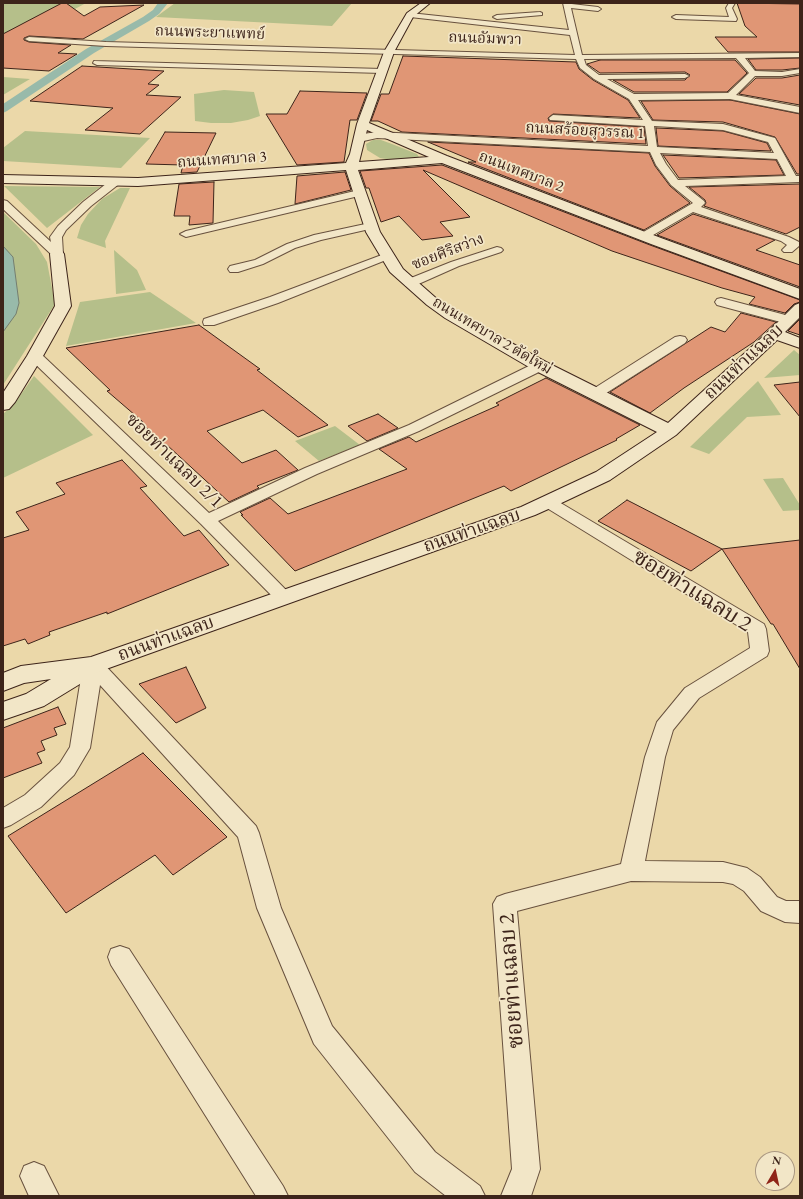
<!DOCTYPE html>
<meta charset="utf-8">
<style>
body{margin:0}
#map{position:relative;width:803px;height:1199px;overflow:hidden;background:#ebd8a9;font-family:"EB Garamond",serif}
canvas{display:block}
.frame{position:absolute;inset:0;border:4px solid #3d241a;pointer-events:none}
.north{position:absolute;left:755px;top:1151px;width:40px;height:40px;box-sizing:border-box;background:#f2e6c7;border:1px solid #aa9882;border-radius:50%;rotate:9deg;font-size:11px;font-weight:700;line-height:16px;text-align:center;color:#3d241a}
.north::after{content:'';display:block;margin:auto;width:14px;height:18px;background:#8f2418;clip-path:polygon(50% 0,100% 100%,50% 72%,0 100%)}
</style>
<div id="map">
<canvas width="803" height="1199"></canvas>
<div class="frame"></div>
<div class="north">N</div>
</div>
<script>
const ctx = document.querySelector('canvas').getContext('2d');
ctx.lineJoin = 'round';
function paint(path, color) { ctx.fillStyle = color; ctx.fill(path, 'evenodd'); }
const poly = rows => new Path2D(rows.map(r => 'M' + r).join(''));
function trace(path, color, width, dash) { ctx.strokeStyle = color; ctx.lineWidth = width; ctx.lineCap = dash ? 'butt' : 'round'; ctx.setLineDash(dash || []); ctx.stroke(path); }
function write(font, color, halo, rows, align = 'center') {
  ctx.font = font + ' "EB Garamond","Noto Serif Thai",serif'; ctx.lineWidth = 3.5; ctx.setLineDash([]); ctx.textBaseline = 'middle'; ctx.strokeStyle = halo; ctx.fillStyle = color; for (const [text, x, y, turn = 0] of rows) {
    ctx.save(); ctx.translate(x, y); ctx.rotate((+turn || 0) * Math.PI / 180); ctx.textAlign = isNaN(turn) ? turn : align; if (halo) ctx.strokeText(text, 0, 0); ctx.fillText(text, 0, 0); ctx.restore();
  }
}
const green = poly([
 [3,3,86,3,3,48],
 [175,3,352,3,332,26,156,17],
 [3,77,30,79,3,95],
 [224,90,254,92,260,116,248,120,231,123,211,123,195,121,194,94],
 [25,131,150,138,121,168,3,161,3,148],
 [373,140,381,140,392,144,417,154,419,157,413,159,392,160,380,158,367,150,366,144],
 [4,186,100,187,47,228],
 [120,188,130,188,105,241,106,248,77,238,81,225,88,214,102,199],
 [3,212,36,244,47,262,55,304,3,385],
 [114,250,137,270,146,290,116,294],
 [150,292,196,323,66,346,80,302],
 [794,350,800,355,800,375,764,378],
 [34,376,93,435,3,478,3,414,14,404],
 [758,381,781,415,747,417,709,454,690,447],
 [335,426,360,445,319,461,295,441],
 [783,478,800,505,800,510,783,511,763,479]
]);
const water = poly([
 [3,246,13,257,19,303,16,314,3,332,3,246]
]);
const canal = poly([
 [158,3,168,3,159,14,149,21,94,53,7,111,3,113,3,104,86,49,143,17,153,10,158,3]
]);
const building = poly([
 [62,3,66,3,84,16,100,7,144,5,83,39,29,36,24,38,24,40,29,42,71,45,58,53,77,54,49,71,3,68,3,34,62,3],
 [737,3,800,4,800,52,728,52,715,37,757,37,745,26,737,3],
 [403,56,576,62,579,69,593,80,628,100,640,118,553,114,548,118,549,121,644,127,646,144,402,132,378,121,371,121,381,94,389,94,403,56],
 [800,58,800,68,782,70,756,70,748,59,800,58],
 [600,60,735,60,747,73,727,92,634,92,613,80,685,80,690,75,685,72,600,73,587,64,600,60],
 [82,66,164,71,148,84,159,85,146,95,181,97,140,134,85,130,113,108,30,101,82,66],
 [800,75,800,105,739,94,756,78,782,78,800,75],
 [300,91,367,93,357,120,350,120,344,162,297,165,266,114,287,114,300,91],
 [730,100,800,114,800,174,797,174,775,137,723,122,653,120,641,101,730,100],
 [656,128,723,131,767,143,771,151,658,146,656,128],
 [165,132,216,133,197,172,181,173,183,165,146,164,165,132],
 [428,142,649,153,655,166,670,186,690,203,644,230,468,162,476,162,428,142],
 [663,155,776,160,784,175,679,178,663,155],
 [442,165,650,245,800,300,800,302,794,304,785,313,749,304,755,297,722,288,612,251,423,170,470,217,440,222,453,236,422,240,399,216,381,222,369,188,366,188,360,171,442,165],
 [345,172,351,190,295,204,297,176,345,172],
 [214,182,213,223,189,225,190,216,174,216,179,184,214,182],
 [800,184,800,227,786,234,704,206,706,203,705,200,689,187,800,184],
 [693,214,775,240,756,250,800,265,800,287,657,235,693,214],
 [741,313,776,322,754,342,684,388,650,413,610,392,711,327,725,332,741,313],
 [800,319,800,335,788,331,800,319],
 [199,325,260,369,257,370,328,425,298,437,263,410,207,431,242,463,276,450,298,470,257,486,259,488,229,502,167,445,165,446,141,422,143,422,107,391,110,390,66,348,199,325],
 [546,378,640,425,616,439,617,440,511,491,504,486,295,571,241,515,243,515,240,512,270,498,288,514,407,469,379,449,409,437,416,442,499,405,496,403,546,378],
 [800,382,800,417,774,385,800,382],
 [378,414,398,428,367,441,348,426,378,414],
 [122,460,147,486,140,488,184,536,199,530,229,565,107,614,107,612,49,632,50,635,28,644,25,639,3,646,3,538,29,530,16,512,65,494,56,483,122,460],
 [627,500,722,549,691,571,598,521,627,500],
 [800,540,800,669,773,624,771,624,722,549,800,540],
 [186,667,206,708,176,723,139,684,186,667],
 [58,707,66,724,54,728,57,735,41,741,45,750,37,753,42,763,3,778,3,728,58,707],
 [143,753,227,837,173,875,155,855,66,913,8,836,143,753]
]);
const street = poly([
 [563,3,598,7,601,9,598,11,571,8,582,55,800,53,800,57,745,58,755,71,782,72,800,69,800,73,782,76,755,76,736,95,800,107,800,113,730,99,638,100,652,121,723,124,775,138,796,176,800,176,800,182,685,186,704,201,705,203,701,207,789,237,799,242,799,246,792,252,784,252,782,250,787,245,781,241,693,212,648,238,640,238,638,236,640,234,693,203,671,185,656,165,650,152,377,138,359,142,354,139,363,134,377,132,648,146,645,126,550,120,549,118,553,115,643,120,629,99,594,79,580,68,576,59,106,46,29,41,25,39,29,37,106,42,575,55,570,35,410,17,406,15,410,13,569,30,563,3],
 [736,58,749,73,728,93,634,94,607,79,685,78,689,76,685,74,599,75,586,65,584,59,736,58],
 [654,126,723,130,768,142,774,153,657,147,654,126],
 [660,153,777,159,786,176,678,180,666,164,660,153],
 [729,3,735,3,732,8,737,19,736,21,676,19,672,17,676,15,729,17,726,8,729,3],
 [540,12,542,13,542,15,497,19,493,17,497,15,540,12],
 [94,61,382,69,386,71,382,73,97,65,93,63,94,61],
 [115,179,119,180,120,182,119,184,91,206,66,230,62,237,63,254,61,256,53,256,3,209,3,200,7,201,51,242,50,237,58,226,83,202,111,180,115,179],
 [359,190,364,193,363,195,186,237,180,234,186,231,359,190],
 [370,223,374,224,376,226,374,228,321,240,295,248,263,264,238,272,230,272,228,269,230,266,255,260,287,244,314,235,370,223],
 [497,247,501,248,503,250,501,252,459,266,414,286,406,286,404,283,406,280,451,262,497,247],
 [387,253,391,254,393,256,391,258,278,303,214,325,204,325,203,322,204,319,270,297,387,253],
 [721,298,793,317,794,320,793,323,788,324,717,305,715,302,717,299,721,298],
 [680,336,685,337,687,340,685,343,600,397,595,398,590,397,588,394,590,391,675,337,680,336],
 [35,352,40,353,209,513,305,468,409,425,535,363,540,362,545,363,547,366,545,369,419,431,317,474,218,521,289,593,292,597,289,601,283,603,277,601,201,524,30,359,28,356,30,353,35,352],
 [548,497,554,499,764,624,766,629,769,651,767,656,699,698,673,730,665,757,645,861,723,862,747,868,760,877,777,897,786,901,800,901,800,923,785,922,761,911,744,891,733,884,723,882,631,881,517,911,540,1169,531,1196,501,1196,512,1169,493,904,497,897,505,894,621,864,645,757,657,722,685,688,750,648,748,632,542,505,540,502,542,499,548,497],
 [93,658,100,660,256,826,259,833,281,908,332,1026,435,1152,480,1186,485,1196,446,1196,415,1172,314,1044,257,908,238,837,100,685,90,748,74,775,41,807,11,825,3,828,3,808,25,795,60,763,70,747,83,665,86,660,93,658],
 [120,946,129,949,283,1186,288,1196,256,1196,111,965,108,957,111,949,120,946],
 [34,1162,44,1166,59,1196,29,1196,20,1176,24,1166,34,1162]
]);
const secondary = poly([
 [421,3,430,3,413,17,394,52,369,123,447,156,661,238,800,289,800,299,651,244,442,163,358,170,380,232,403,269,437,299,455,312,546,362,668,423,769,331,795,305,800,303,800,317,785,332,800,338,800,348,777,340,676,435,610,480,555,506,535,515,95,673,93,676,44,706,3,720,3,702,26,694,51,679,24,683,3,691,3,673,21,666,91,657,521,507,596,472,657,432,534,370,445,318,427,305,390,272,366,232,346,170,138,186,3,183,3,175,138,178,346,163,350,154,357,124,384,52,407,13,421,3],
 [367,130,429,157,359,162,367,130],
 [57,250,62,251,64,254,71,306,43,356,15,402,9,409,3,410,3,393,27,356,55,306,50,254,52,251,57,250]
]);
const farStreetnames = [
 ["ถนนพระยาแพทย์",210,33,2],
 ["ถนนอัมพวา",485,39,2],
 ["ถนนสร้อยสุวรรณ 1",585,131,3],
 ["ถนนเทศบาล 3",222,160,-4],
 ["ถนนเทศบาล 2",521,172,21],
 ["ซอยศิริสว่าง",448,252,-21],
 ["ถนนเทศบาล 2 ตัดใหม่",492,336,31]
];
const streetNames = [
 ["ถนนท่าแฉลบ",744,362,-43],
 ["ซอยท่าแฉลบ 2/1",174,461,44],
 ["ถนนท่าแฉลบ",472,531,-19],
 ["ถนนท่าแฉลบ",166,639,-20]
];
const nearStreetnames = [
 ["ซอยท่าแฉลบ 2",692,591,32],
 ["ซอยท่าแฉลบ 2",512,981,-94]
];
paint(green, '#b5bf8a');
paint(water, '#98baaa');
trace(water, '#747e70', 1);
paint(canal, '#98baaa');
paint(building, '#e09675');
trace(building, '#3d241a', 1);
trace(street, '#68513e', 2);
trace(secondary, '#3d241a', 2);
paint(street, '#f2e6c7');
paint(secondary, '#f2e6c7');
write('15px', '#3d241a', '#f2e6c7', farStreetnames);
write('18px', '#3d241a', '#f2e6c7', streetNames);
write('22px', '#3d241a', '#f2e6c7', nearStreetnames);
</script>
